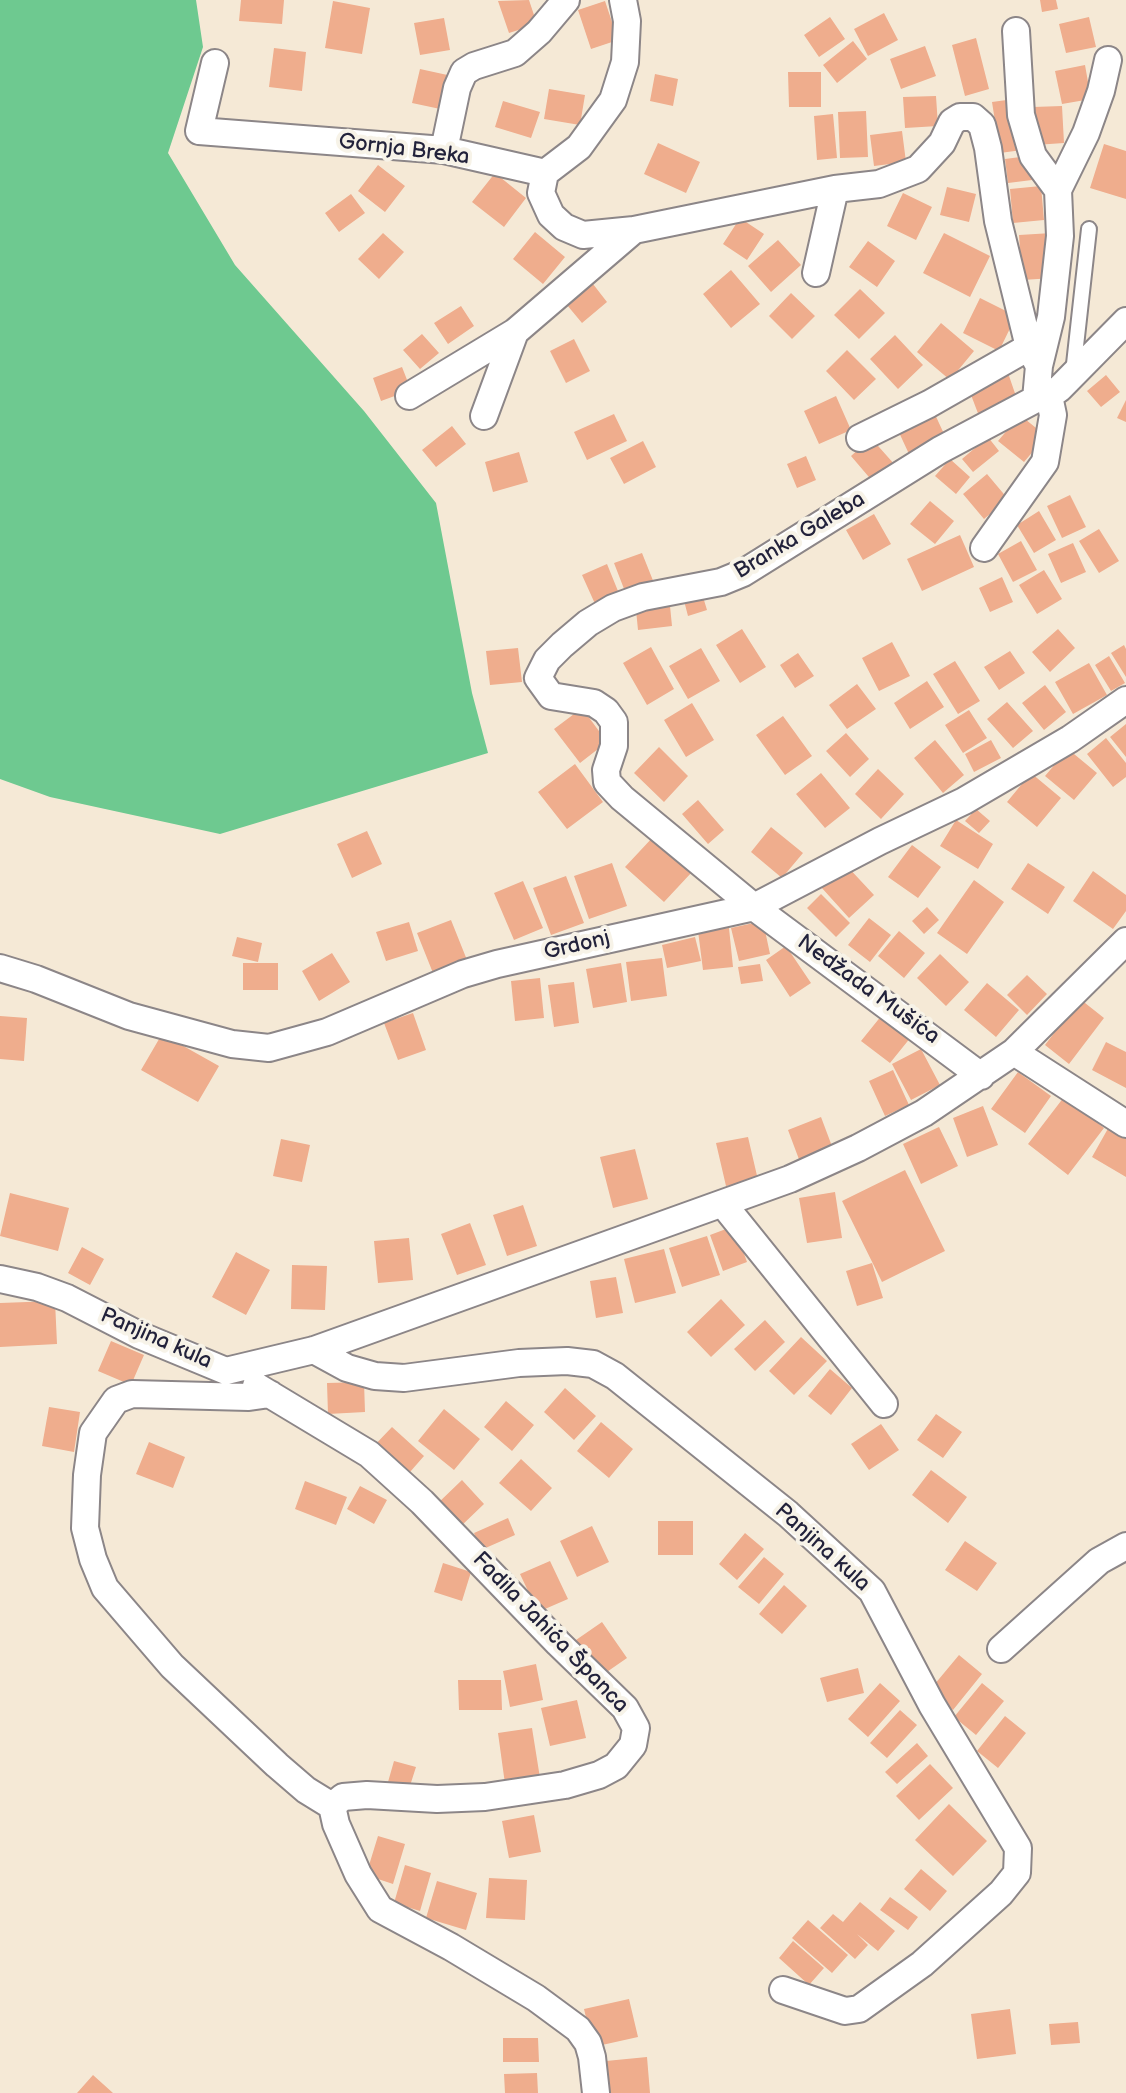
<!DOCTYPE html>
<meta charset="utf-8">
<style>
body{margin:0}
canvas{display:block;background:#f5e9d6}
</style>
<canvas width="1126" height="2093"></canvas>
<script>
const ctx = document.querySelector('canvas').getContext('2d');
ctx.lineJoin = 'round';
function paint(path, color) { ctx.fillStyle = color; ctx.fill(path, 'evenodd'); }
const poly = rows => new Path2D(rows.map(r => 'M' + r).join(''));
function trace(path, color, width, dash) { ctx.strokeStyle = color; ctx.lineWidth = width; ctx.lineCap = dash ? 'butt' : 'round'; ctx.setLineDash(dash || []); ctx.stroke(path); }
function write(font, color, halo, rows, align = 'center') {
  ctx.font = font + ' "Balsamiq Sans",sans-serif'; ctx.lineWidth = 8; ctx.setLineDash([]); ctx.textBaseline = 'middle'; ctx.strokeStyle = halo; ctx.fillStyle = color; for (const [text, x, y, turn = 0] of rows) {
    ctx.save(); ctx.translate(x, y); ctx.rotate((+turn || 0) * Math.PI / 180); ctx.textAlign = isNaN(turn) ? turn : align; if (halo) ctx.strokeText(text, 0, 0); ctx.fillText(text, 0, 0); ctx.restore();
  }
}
const green = poly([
 [0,0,196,0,203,47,168,153,235,265,364,411,436,503,472,693,488,753,220,834,50,797,0,779]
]);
const building = poly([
 [241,0,284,0,282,24,239,21],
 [529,0,537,24,509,33,498,1],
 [1040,0,1056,0,1058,9,1042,12],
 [333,1,370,8,362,54,325,48],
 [605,1,618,40,591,49,578,10],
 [884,13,898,40,868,56,854,29],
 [830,17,845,39,819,57,804,35],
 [1089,17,1096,47,1066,53,1059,24],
 [444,18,450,50,420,55,414,23],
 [976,38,989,89,965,96,952,45],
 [853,41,867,59,837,83,823,65],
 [925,46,936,76,901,89,890,59],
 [274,48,306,52,302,91,269,87],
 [1085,65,1091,99,1062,104,1055,71],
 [420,69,452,76,445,110,412,103],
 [788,72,821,72,821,107,789,107],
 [655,74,678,79,673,106,650,101],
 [549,89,585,95,580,125,544,119],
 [936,96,938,126,905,128,903,97],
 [1014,99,1022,150,1000,153,992,102],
 [503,101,540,112,531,138,495,127],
 [1062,106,1064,143,1035,145,1033,107],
 [866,111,868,157,840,158,838,112],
 [833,114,837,158,817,160,814,116],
 [902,131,906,162,874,166,870,135],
 [658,143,700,162,686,193,644,174],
 [1104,144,1126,151,1126,199,1090,188],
 [1028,156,1032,180,1008,183,1005,159],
 [378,165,405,186,385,212,358,191],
 [495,173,526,198,504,227,472,202],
 [1041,186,1044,220,1013,223,1010,189],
 [947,187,976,194,969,222,940,215],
 [903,193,932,207,916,240,887,226],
 [351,194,365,213,339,232,325,213],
 [740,218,764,234,747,260,723,244],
 [535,232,565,257,543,284,513,259],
 [383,233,404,252,379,279,358,259],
 [944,233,990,256,970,297,923,273],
 [1052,233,1054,278,1022,280,1019,235],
 [778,240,801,265,771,292,748,266],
 [868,241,895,261,877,287,849,267],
 [731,270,760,304,731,328,703,294],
 [593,284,607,302,582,323,567,305],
 [860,289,885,313,859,339,834,315],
 [791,293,815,316,792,339,769,316],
 [980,298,1016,316,999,351,963,333],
 [461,306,474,326,448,344,434,323],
 [941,323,974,351,950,380,917,352],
 [422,334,439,353,420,369,403,350],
 [895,335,923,365,898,389,870,359],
 [574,339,590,371,566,383,550,351],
 [847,350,876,379,854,400,826,371],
 [402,367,411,390,381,401,373,378],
 [1008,373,1018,402,979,416,968,387],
 [1106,375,1120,392,1101,407,1087,391],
 [836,396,851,430,819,444,804,411],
 [1126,400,1126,422,1117,418],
 [932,408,945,436,909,454,896,426],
 [614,414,627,441,587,460,574,432],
 [1020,415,1046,436,1024,462,998,441],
 [452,426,466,444,436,467,422,450],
 [988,437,999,451,973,472,962,459],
 [871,438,895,465,874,483,851,456],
 [643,441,656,467,624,484,610,458],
 [519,452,528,482,493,492,485,462],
 [806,456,816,480,797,488,787,464],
 [950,459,970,477,956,494,935,476],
 [987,474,1008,499,984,519,963,494],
 [1070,495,1086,527,1062,538,1047,506],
 [930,501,954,521,935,544,910,524],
 [1039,511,1056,540,1034,553,1017,525],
 [874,514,891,544,863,560,846,530],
 [1099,529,1119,561,1099,573,1079,541],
 [960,535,974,567,922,591,907,559],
 [1021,541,1037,570,1013,582,998,554],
 [1073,543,1086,572,1061,583,1048,554],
 [642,553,654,583,626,594,614,563],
 [607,564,620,596,596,606,582,575],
 [1044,570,1062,599,1037,614,1019,585],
 [1002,577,1013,602,990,612,979,588],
 [700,587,707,610,688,616,682,593],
 [670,606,672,626,638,630,636,610],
 [742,629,766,667,740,683,716,645],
 [1058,629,1075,648,1050,672,1032,652],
 [892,642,910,676,879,691,862,658],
 [1124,645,1126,649,1126,677,1111,653],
 [651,647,674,689,647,705,623,663],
 [518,648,522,682,490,685,486,651],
 [701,648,720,681,688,699,669,666],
 [1010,651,1025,673,999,690,984,667],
 [798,653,814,676,795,688,780,665],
 [1109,656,1125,683,1111,691,1095,665],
 [955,661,980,701,958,714,933,674],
 [1089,663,1107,695,1073,714,1055,682],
 [927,681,944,707,910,729,894,703],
 [857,684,876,709,847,729,829,705],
 [1045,685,1066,712,1044,730,1022,703],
 [1007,702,1033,731,1013,748,987,719],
 [692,703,714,740,686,757,664,720],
 [582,708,607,742,580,763,554,729],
 [969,710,987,738,963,753,945,725],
 [783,716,812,756,785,775,756,735],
 [1126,724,1126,757,1110,737],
 [846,733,869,759,850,777,826,751],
 [1106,738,1126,763,1126,777,1113,787,1087,754],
 [935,740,964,775,943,793,914,758],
 [991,740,1001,758,974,772,965,754],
 [659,747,688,776,664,802,634,773],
 [1068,749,1097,773,1074,800,1045,776],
 [575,764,603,802,567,829,538,792],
 [878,769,904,794,881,819,855,794],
 [821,773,850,808,825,828,796,794],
 [1031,773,1061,798,1037,827,1007,802],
 [698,800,724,830,708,844,682,814],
 [976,809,990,821,979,833,965,821],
 [956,820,993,844,978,869,940,846],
 [771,827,803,853,782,878,751,852],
 [367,831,382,864,352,878,337,844],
 [653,837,692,872,664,902,625,867],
 [912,845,941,867,918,898,888,877],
 [612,863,627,906,589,919,574,876],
 [1028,863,1065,887,1048,914,1011,889],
 [846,865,874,895,849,918,821,887],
 [1093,871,1126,895,1126,911,1113,929,1073,901],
 [566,876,584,923,551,935,533,888],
 [974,880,1004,902,967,954,937,933],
 [523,881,543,928,514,940,494,893],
 [821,894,850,923,836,937,807,908],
 [927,907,939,920,924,934,912,921],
 [869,918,891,935,870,962,848,945],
 [451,920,467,960,433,973,417,933],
 [763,921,770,954,739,961,731,928],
 [409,922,418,951,386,961,376,932],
 [729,928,733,967,703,970,698,931],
 [899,931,925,953,904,978,878,956],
 [237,937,262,943,258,962,232,956],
 [695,937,701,961,667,968,662,945],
 [786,946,811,983,790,997,766,960],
 [332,953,350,982,319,1001,302,971],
 [940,954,969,982,946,1006,917,978],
 [662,958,667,996,631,1001,626,962],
 [243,963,278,963,278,990,243,990],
 [621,963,627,1002,593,1008,586,969],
 [760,964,763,981,741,984,738,967],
 [1027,975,1047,994,1027,1015,1007,995],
 [540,978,544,1018,515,1021,511,981],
 [574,982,579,1023,554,1027,548,985],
 [987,983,1019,1010,996,1037,964,1010],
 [1080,999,1104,1018,1069,1064,1045,1045],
 [413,1013,426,1050,398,1060,384,1023],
 [882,1015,911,1037,890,1063,861,1041],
 [0,1016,27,1018,24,1061,0,1059],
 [162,1034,219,1066,198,1102,141,1070],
 [1106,1042,1126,1052,1126,1088,1092,1070],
 [921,1049,940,1085,911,1100,892,1064],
 [893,1070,909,1105,885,1116,869,1081],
 [1018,1072,1051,1096,1025,1133,991,1109],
 [1064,1097,1104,1128,1068,1175,1028,1144],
 [983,1106,998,1145,967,1157,953,1118],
 [821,1117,836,1157,803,1170,788,1130],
 [1110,1125,1126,1134,1126,1177,1092,1157],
 [939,1127,958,1166,921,1184,903,1144],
 [748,1137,758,1180,726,1186,716,1143],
 [281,1139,310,1145,302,1182,273,1176],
 [635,1149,648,1199,613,1208,600,1157],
 [905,1170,945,1251,882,1282,842,1201],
 [835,1192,842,1238,807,1243,799,1198],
 [10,1193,69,1208,58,1251,0,1236],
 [523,1205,537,1246,507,1256,493,1215],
 [470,1223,486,1265,457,1275,441,1234],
 [734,1226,747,1262,723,1271,710,1235],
 [707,1236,720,1275,682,1287,669,1248],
 [409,1238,413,1280,378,1283,374,1241],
 [82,1247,104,1259,90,1285,68,1273],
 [664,1249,676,1293,635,1303,624,1259],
 [236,1252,270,1270,246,1315,212,1297],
 [872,1263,883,1298,857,1306,846,1271],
 [292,1265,327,1266,325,1310,291,1309],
 [616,1277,623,1313,596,1318,590,1281],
 [721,1299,745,1325,711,1357,687,1332],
 [55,1301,57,1344,0,1347,0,1303],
 [765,1320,785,1342,755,1371,734,1349],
 [801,1337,827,1361,794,1395,769,1371],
 [111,1341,144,1355,131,1385,98,1371],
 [830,1369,852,1388,831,1415,808,1396],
 [364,1382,365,1412,328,1414,327,1383],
 [565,1388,596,1416,574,1440,544,1412],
 [506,1401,534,1425,512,1451,484,1427],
 [49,1407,80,1412,74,1452,42,1446],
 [444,1409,480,1439,454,1470,418,1441],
 [936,1414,962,1432,943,1458,917,1440],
 [601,1422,633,1449,609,1478,577,1451],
 [881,1424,899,1450,869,1470,851,1444],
 [392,1427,424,1456,403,1480,370,1450],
 [149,1442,185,1457,173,1488,136,1474],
 [521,1459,552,1488,531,1511,499,1483],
 [931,1470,967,1497,948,1523,912,1495],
 [462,1480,484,1504,459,1528,436,1505],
 [305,1481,347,1497,336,1525,295,1509],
 [360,1486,387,1500,374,1524,347,1509],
 [508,1518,515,1535,481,1550,474,1533],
 [658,1521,693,1521,693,1555,658,1555],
 [592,1526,609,1562,577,1577,560,1541],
 [745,1533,764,1549,737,1580,719,1564],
 [965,1541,997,1563,977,1591,945,1570],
 [764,1557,784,1574,759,1604,738,1587],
 [550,1561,568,1599,538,1612,520,1574],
 [443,1563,471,1572,462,1601,434,1592],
 [784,1585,807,1606,782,1634,759,1614],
 [602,1622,627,1658,601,1676,576,1640],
 [959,1655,982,1674,953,1710,929,1691],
 [536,1664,543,1700,510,1707,503,1671],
 [858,1668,864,1693,827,1702,820,1678],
 [458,1680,501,1680,502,1710,459,1710],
 [880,1683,900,1701,868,1737,848,1719],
 [982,1683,1004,1701,976,1735,954,1717],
 [577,1700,586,1738,550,1746,541,1708],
 [900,1710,917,1725,887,1758,870,1743],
 [1005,1716,1026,1733,998,1768,977,1751],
 [532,1728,540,1778,505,1784,498,1733],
 [917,1743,928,1756,897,1784,885,1772],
 [394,1761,416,1767,407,1795,386,1789],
 [930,1764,953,1788,919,1820,896,1796],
 [949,1804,987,1841,953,1876,915,1840],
 [534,1815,541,1852,509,1858,502,1821],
 [378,1836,405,1844,393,1884,366,1875],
 [405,1865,431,1873,420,1911,394,1903],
 [921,1869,947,1891,930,1911,904,1889],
 [489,1878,527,1880,525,1920,486,1918],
 [437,1881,477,1893,466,1930,426,1918],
 [890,1897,918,1917,908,1930,880,1910],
 [860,1902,895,1931,878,1951,857,1934,868,1945,855,1959,820,1928,833,1914,843,1922],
 [808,1920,848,1955,832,1973,792,1938],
 [793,1941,824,1968,809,1985,779,1958],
 [629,1999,638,2037,593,2047,584,2009],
 [1010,2009,1016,2054,977,2059,971,2014],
 [1078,2022,1080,2043,1051,2045,1049,2024],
 [503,2038,538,2038,539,2062,503,2062],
 [647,2057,650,2093,609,2093,606,2061],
 [537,2073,538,2093,505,2093,504,2074],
 [93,2075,113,2093,77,2093]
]);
const lane = poly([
 [1073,373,1089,229]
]);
const street = poly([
 [215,63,199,131,444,150,545,173],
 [444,150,457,88,464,72,474,66,515,53,539,32,566,0],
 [545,173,541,193,551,215,564,227,583,235,634,230,835,189,879,184,918,169,942,143,952,122,960,117,973,117,982,125,988,148,998,221,1029,347,1039,366],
 [545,173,579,147,613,100,625,62,627,21,623,0],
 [1058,190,1086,133,1101,91,1108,60],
 [816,273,835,189],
 [409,396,515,332,634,230],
 [1036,399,1049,396,1060,388,1126,321],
 [484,416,515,332],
 [860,438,929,404,1029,347],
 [984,548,1045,462,1053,415,1049,396],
 [0,968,36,979,129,1016,232,1044,269,1048,327,1032,463,974,497,964,754,907,880,841,964,801,1070,739,1126,700],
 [1014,1052,1126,1124],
 [981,1076,754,907,622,798,607,782,606,770,614,746,614,722,606,711,594,703,551,696,538,678,547,660,562,645,588,623,613,608,643,597,721,582,743,573,940,450,1036,399,1039,366,1051,317,1060,236,1058,190,1033,156,1021,115,1016,31],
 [723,1204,884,1404],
 [0,1279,37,1287,67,1298,139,1335,226,1371,314,1350,790,1179,858,1148,924,1113,1014,1052,1126,941],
 [314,1350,347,1368,375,1376,404,1378,519,1363,567,1361,593,1364,615,1376,788,1514,872,1591,932,1705,1018,1848,1017,1873,1001,1893,922,1964,859,2009,845,2011,783,1990],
 [256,1386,369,1454,422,1502,558,1643,625,1708,636,1728,633,1745,616,1766,599,1775,565,1785,485,1797,437,1799,367,1795,343,1797,332,1806],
 [270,1394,249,1397,132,1394,116,1400,93,1433,87,1475,85,1528,93,1559,105,1588,172,1666,277,1765,306,1790,332,1806,336,1824,358,1874,380,1909,451,1947,536,1998,578,2029,588,2043,592,2057,596,2093],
 [1001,1649,1099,1561,1126,1546]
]);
const streetNames = [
 ["Gornja Breka",404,150,7],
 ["Branka Galeba",800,536,-31],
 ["Grdonj",577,946,-13],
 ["Nedžada Mušića",868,990,36],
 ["Panjina kula",156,1339,24],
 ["Panjina kula",822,1548,42],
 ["Fadila Jahića Španca",550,1633,46]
];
paint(green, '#6ec990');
paint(building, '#efad8d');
trace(lane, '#8c8688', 18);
trace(street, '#8c8688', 30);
trace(lane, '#fff', 14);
trace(street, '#fff', 26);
write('22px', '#22223b', '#f7f3e8', streetNames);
</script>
